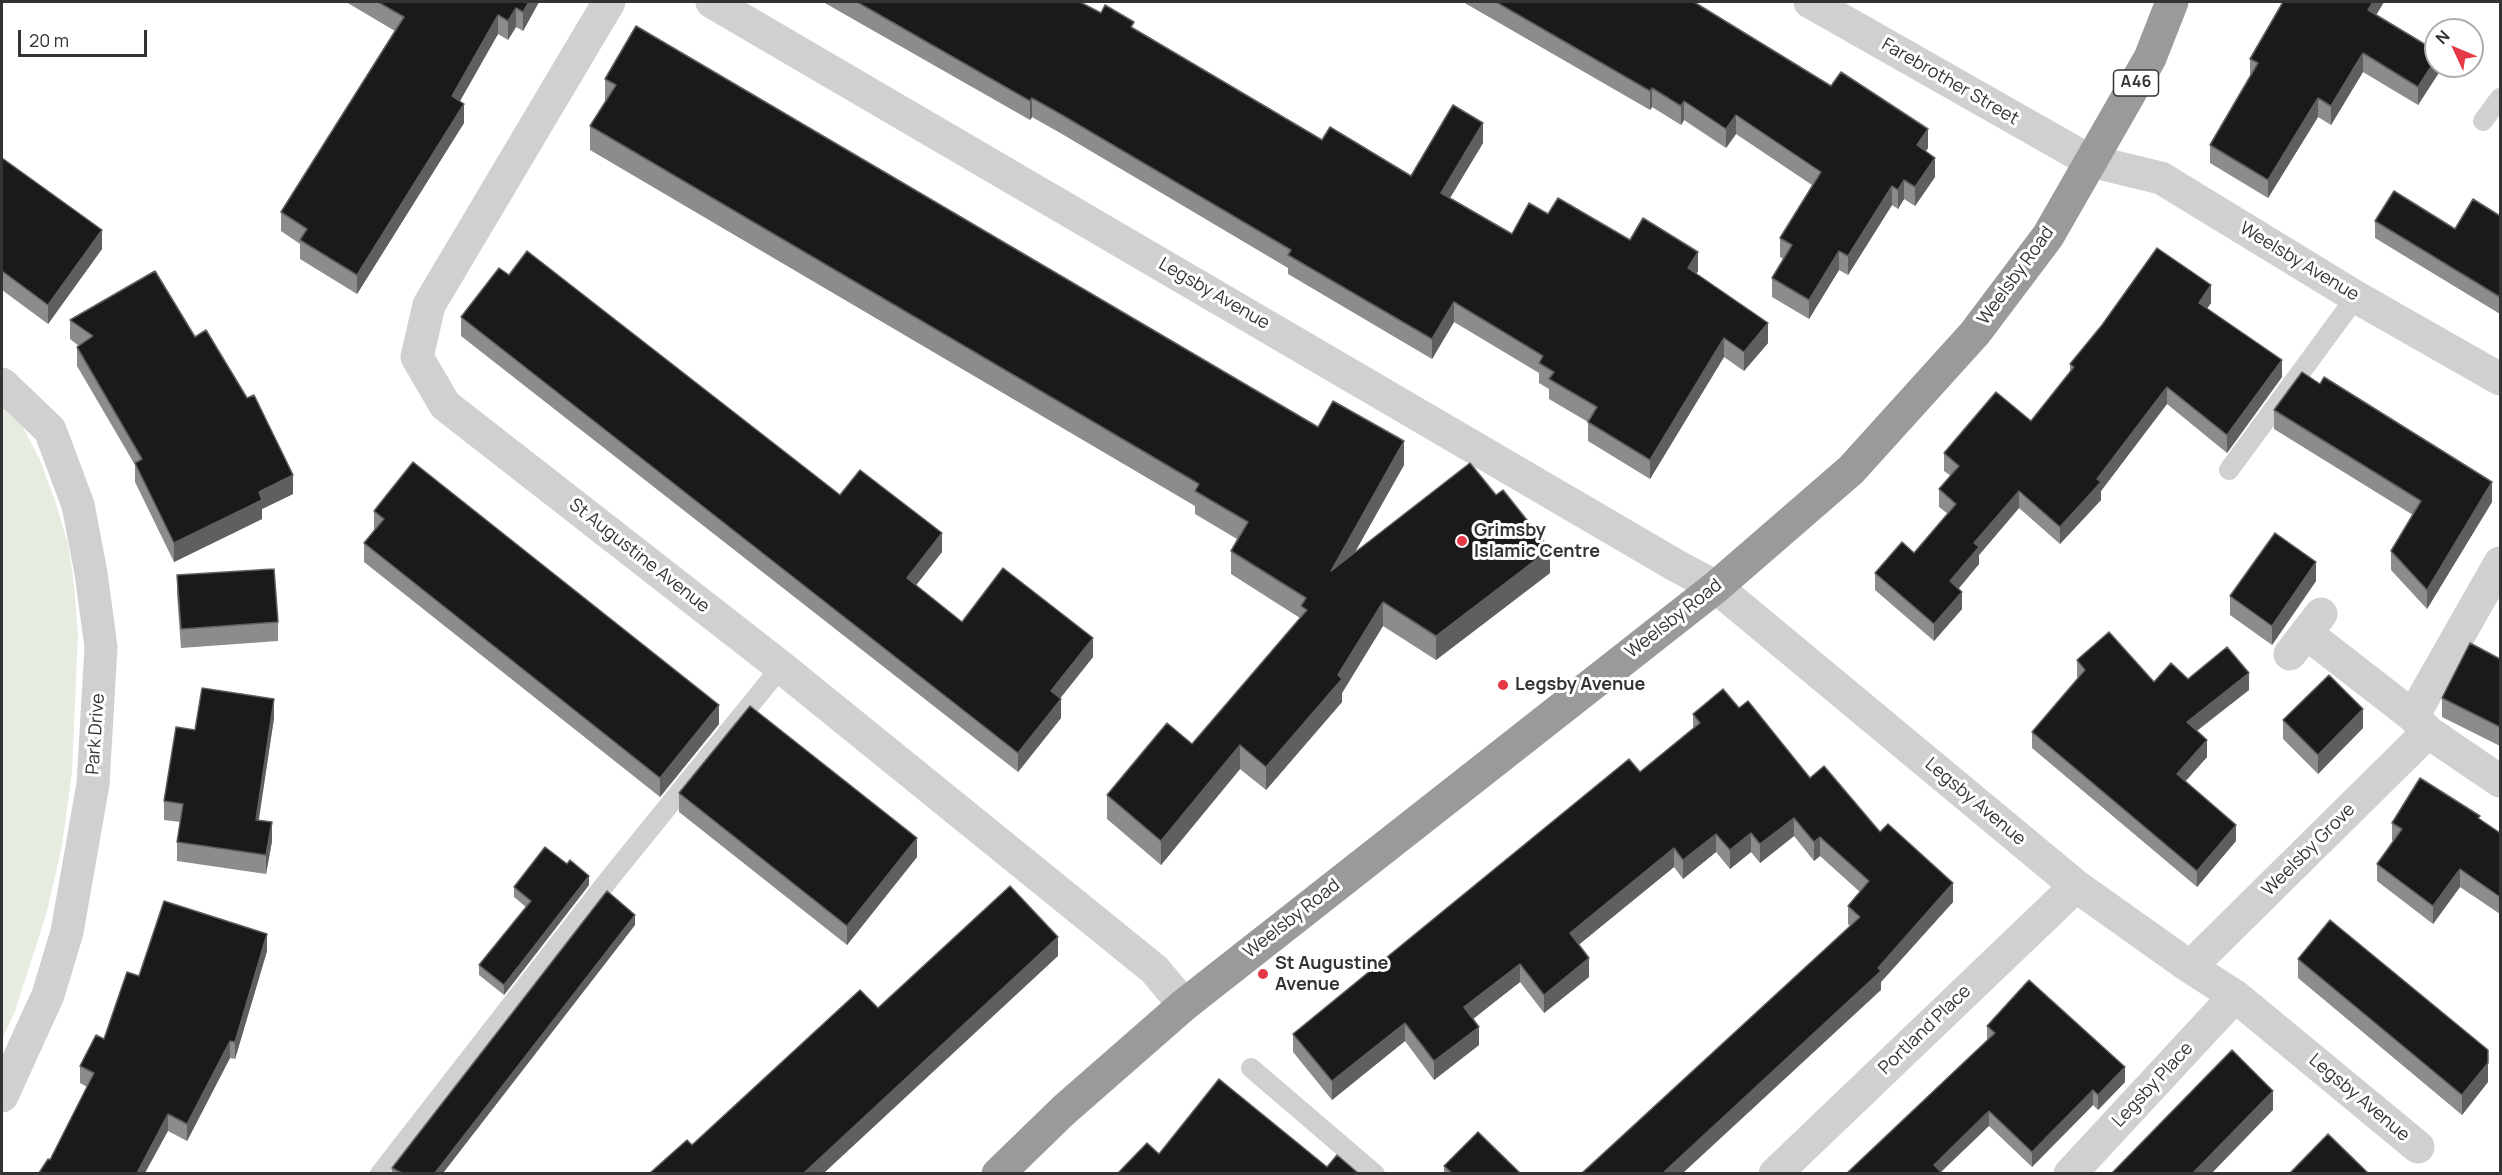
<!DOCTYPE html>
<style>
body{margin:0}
#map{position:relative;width:2502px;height:1175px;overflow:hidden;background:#fff;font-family:Manrope,sans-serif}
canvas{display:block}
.frame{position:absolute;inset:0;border:3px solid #333;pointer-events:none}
.north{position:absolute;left:2424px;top:18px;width:60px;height:60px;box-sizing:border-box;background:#fff;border:2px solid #adadad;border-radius:50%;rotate:314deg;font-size:16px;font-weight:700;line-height:24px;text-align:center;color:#333}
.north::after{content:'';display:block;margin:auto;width:21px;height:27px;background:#e63946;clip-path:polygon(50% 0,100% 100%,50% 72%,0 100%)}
.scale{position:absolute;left:18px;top:30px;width:129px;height:27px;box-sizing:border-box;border:3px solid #333;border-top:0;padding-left:8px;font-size:18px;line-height:21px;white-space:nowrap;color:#333;-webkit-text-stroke:4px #fff;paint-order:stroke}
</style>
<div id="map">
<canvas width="2502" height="1175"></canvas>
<div class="frame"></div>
<div class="north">N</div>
<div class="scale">20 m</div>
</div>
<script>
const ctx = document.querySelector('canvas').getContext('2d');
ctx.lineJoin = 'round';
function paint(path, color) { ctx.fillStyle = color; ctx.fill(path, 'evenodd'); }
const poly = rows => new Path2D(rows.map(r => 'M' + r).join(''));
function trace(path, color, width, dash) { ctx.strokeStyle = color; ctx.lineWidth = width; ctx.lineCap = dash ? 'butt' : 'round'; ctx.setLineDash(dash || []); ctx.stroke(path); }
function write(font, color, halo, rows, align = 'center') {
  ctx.font = font + ' Manrope,sans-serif'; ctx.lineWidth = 6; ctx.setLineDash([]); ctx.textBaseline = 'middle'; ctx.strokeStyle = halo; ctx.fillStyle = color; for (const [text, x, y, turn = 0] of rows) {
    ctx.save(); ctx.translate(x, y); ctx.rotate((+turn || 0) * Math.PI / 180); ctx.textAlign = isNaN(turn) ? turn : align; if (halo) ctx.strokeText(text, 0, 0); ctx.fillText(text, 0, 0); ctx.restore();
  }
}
const green = poly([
 [2,401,23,427,40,460,55,501,68,544,73,575,78,634,72,772,62,846,46,915,15,1011,2,1040]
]);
const lane = poly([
 [2483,121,2500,98],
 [2229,470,2356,297],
 [1251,1068,1375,1174],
 [380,1174,610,878,781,667]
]);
const street = poly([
 [609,2,429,305,417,357,445,405,781,667,1155,970,1184,1005],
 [712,2,1675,565,1716,587,2076,886,2190,967,2235,996,2418,1147],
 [1810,2,2090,161,2161,178,2356,297,2500,379],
 [2,384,50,430,78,505,91,573,101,647,93,784,67,932,48,995,2,1096],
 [2306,633,2413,716,2428,732,2500,781],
 [2290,654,2321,614],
 [2413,716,2500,563],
 [2190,967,2428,732],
 [1775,1174,2076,886],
 [2070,1174,2235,996]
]);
const highway = poly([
 [998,1174,1064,1110,1184,1005,1716,587,1851,470,1975,333,2048,236,2150,58,2172,2]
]);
const wall = poly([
 [346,2,539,2,523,31,516,27,508,40,498,34,460,101,464,123,357,294,300,259,300,244,281,231,281,212,395,31],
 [823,2,1080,2,1101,13,1134,30,1322,140,1411,176,1483,143,1450,198,1512,234,1548,214,1630,240,1698,271,1696,274,1768,343,1744,371,1724,357,1650,479,1588,441,1588,422,1549,399,1549,389,1539,383,1539,373,1454,322,1432,359,1288,274,1288,268,1062,134,1032,117,1030,120],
 [1463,2,1694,2,1928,148,1926,151,1935,177,1915,206,1904,199,1898,209,1892,205,1848,275,1839,270,1809,319,1772,297,1772,278,1783,259,1780,257,1780,238,1812,185,1736,134,1726,148,1684,120,1681,125,1652,107,1650,110],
 [2283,2,2384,2,2376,15,2440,66,2440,71,2418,105,2363,72,2331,125,2318,117,2268,198,2210,163,2210,145,2250,77,2250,59],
 [605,79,1318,427,1404,465,1354,553,1550,573,1436,660,1383,626,1342,693,1342,702,1266,790,1240,769,1161,865,1107,819,1107,795,1192,744,1300,618,1231,574,1231,551,1237,539,1195,514,1195,506,590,150,590,126,605,102],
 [2,158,102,249,48,324,2,290],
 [2500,216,2500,314,2375,238,2375,221,2455,229],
 [509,275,840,495,942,552,916,585,962,622,1093,657,1060,698,1061,718,1018,772,461,336,461,317],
 [2211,303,2207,308,2282,377,2227,453,2167,404,2101,491,2101,500,2060,544,2019,508,1979,555,1979,564,1958,589,1962,609,1934,641,1875,590,1875,573,1914,553,1948,514,1939,507,1939,489,1951,476,1944,471,1944,453,2031,421,2070,372,2070,364],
 [70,320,195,337,293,494,262,509,262,519,174,562,135,482,135,465,77,366,77,347,79,346,70,339],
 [2320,384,2492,502,2427,609,2391,570,2391,551,2413,515,2274,429,2274,410],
 [374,511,719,724,660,797,364,562,364,543,374,530],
 [177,575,278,622,278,641,181,648,177,594],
 [2316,581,2272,645,2230,615,2230,596],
 [2500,659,2500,746,2442,717,2442,698],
 [2077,660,2154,682,2188,679,2249,690,2197,731,2207,757,2185,781,2236,841,2197,887,2032,748,2032,732,2078,678,2077,677],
 [1739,708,1810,778,1880,832,1953,902,1881,982,1881,990,1850,926,1848,924,1848,906,1860,892,1820,856,1814,861,1794,836,1760,863,1751,852,1730,869,1716,852,1683,879,1674,867,1579,944,1589,977,1544,1013,1520,982,1473,1019,1479,1045,1434,1080,1405,1041,1332,1100,1293,1052,1293,1034,1640,772,1693,728,1693,714],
 [274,718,258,820,272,841,266,874,177,861,177,842,180,822,164,820,164,801,195,730],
 [2283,720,2363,728,2318,774,2283,739],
 [679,793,917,857,847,945,679,812],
 [2480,819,2500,833,2500,914,2460,887,2433,924,2377,881,2377,864,2393,841,2392,840,2392,823],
 [589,885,504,995,479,975,479,965,526,907,514,897,514,887],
 [635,925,443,1173,392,1173,392,1168],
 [267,951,235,1059,230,1058,187,1141,168,1131,50,1160,87,1087,80,1083,80,1066,104,1039,139,976],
 [2298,959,2488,1082,2462,1115,2298,978],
 [1987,1026,2125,1082,2098,1110,2093,1105,2032,1167,1989,1126,1847,1173,1987,1041],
 [1444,1166,1520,1173,1444,1173]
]);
const shadedWall = poly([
 [529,2,539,2,523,31,523,12],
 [2373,2,2384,2,2368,28,2368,10],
 [516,8,516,27,508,40,508,21],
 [498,15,498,34,452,115,452,96],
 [2363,53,2363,72,2331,125,2331,106],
 [2436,59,2436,66,2440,66,2440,71,2418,105,2418,87],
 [1652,88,1652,107,1650,110,1650,91],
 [1032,98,1032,117,1030,120,1030,101],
 [2318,98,2318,117,2268,198,2268,180],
 [1684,101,1684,120,1681,125,1681,106],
 [464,104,464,123,357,294,357,275],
 [1736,115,1736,134,1726,148,1726,129],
 [1483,123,1483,143,1441,213,1441,193],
 [1928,129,1928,148,1917,164,1917,145],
 [1935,158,1935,177,1915,206,1915,187],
 [1904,180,1904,199,1898,209,1898,190],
 [1892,186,1892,205,1848,275,1848,256],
 [102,230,102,249,48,324,48,305],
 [1839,251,1839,270,1809,319,1809,300],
 [1698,252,1698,271,1688,288,1688,268],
 [2211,285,2211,303,2199,320,2199,303],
 [1454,302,1454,322,1432,359,1432,339],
 [1768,323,1768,343,1744,371,1744,352],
 [1724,338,1724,357,1650,479,1650,460],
 [2282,360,2282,377,2227,453,2227,435],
 [2167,387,2167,404,2101,491,2101,500,2060,544,2060,527],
 [1404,441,1404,465,1331,595,1331,571],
 [293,475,293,494,262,509,262,519,174,562,174,543,259,492],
 [2492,482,2492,502,2427,609,2427,590],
 [2019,491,2019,508,1979,555,1979,564,1950,599,1950,581,1974,543],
 [942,533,942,552,907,597,907,578],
 [1550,549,1550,573,1436,660,1436,636],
 [2316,562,2316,581,2272,645,2272,626],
 [1962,592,1962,609,1934,641,1934,624],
 [1383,602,1383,626,1342,693,1342,702,1266,790,1266,767,1338,675],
 [1093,638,1093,657,1051,710,1051,691],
 [2249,673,2249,690,2187,738,2187,722],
 [274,699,274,718,256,839,256,820],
 [1061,699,1061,718,1018,772,1018,753],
 [719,705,719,724,660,797,660,778],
 [2363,709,2363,728,2318,774,2318,755],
 [2207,740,2207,757,2177,791,2177,774],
 [1240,745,1240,769,1161,865,1161,841],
 [1794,818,1794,836,1760,863,1760,844],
 [272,822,272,841,266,874,266,855],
 [2236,825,2236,841,2197,887,2197,871],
 [1751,833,1751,852,1730,869,1730,850],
 [1716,834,1716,852,1683,879,1683,860],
 [1820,837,1820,856,1814,861,1814,842],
 [917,838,917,857,847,945,847,926],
 [1674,848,1674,867,1570,952,1570,933],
 [2460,869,2460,887,2433,924,2433,906],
 [589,876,589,885,504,995,504,985],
 [1953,883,1953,902,1881,982,1881,990,1683,1173,1663,1173,1878,968],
 [635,915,635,925,443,1173,435,1173],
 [267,934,267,951,235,1059,235,1042],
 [1058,937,1058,956,824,1173,804,1173],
 [1589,958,1589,977,1544,1013,1544,995],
 [1520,964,1520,982,1464,1026,1464,1007],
 [1405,1023,1405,1041,1332,1100,1332,1081],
 [1479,1027,1479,1045,1434,1080,1434,1061],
 [230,1041,230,1058,187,1141,187,1124],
 [2488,1063,2488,1082,2462,1115,2462,1095],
 [2125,1067,2125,1082,2098,1110,2098,1095],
 [2093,1090,2093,1105,2032,1167,2032,1152],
 [2273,1091,2273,1110,2212,1173,2193,1173],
 [1989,1111,1989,1126,1940,1173,1934,1165],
 [168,1114,168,1131,145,1173,137,1173]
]);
const building = poly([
 [378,2,529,2,523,12,516,8,508,21,498,15,452,96,464,104,357,275,300,240,307,229,281,212,404,17,378,2],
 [857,2,1080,2,1101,13,1105,5,1134,22,1131,27,1322,140,1330,127,1411,176,1453,105,1483,123,1441,193,1512,234,1529,203,1548,214,1558,198,1630,240,1643,218,1698,252,1688,268,1768,323,1744,352,1724,338,1650,460,1588,422,1597,407,1549,379,1554,372,1539,363,1543,356,1454,302,1432,339,1288,255,1291,250,1062,115,1032,98,1030,101,857,2],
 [1496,2,1694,2,1831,86,1841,72,1928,129,1917,145,1935,158,1915,187,1904,180,1898,190,1892,186,1848,256,1839,251,1809,300,1772,278,1792,245,1780,238,1821,172,1736,115,1726,129,1684,101,1681,106,1652,88,1650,91,1496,2],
 [2283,2,2373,2,2368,10,2436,51,2436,59,2418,87,2363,53,2331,106,2318,98,2268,180,2210,145,2258,63,2250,59,2283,2],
 [636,26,1318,427,1333,401,1404,441,1331,571,1470,463,1496,495,1503,490,1550,549,1436,636,1383,602,1338,675,1342,679,1266,767,1240,745,1161,841,1107,795,1167,723,1192,744,1307,610,1301,606,1306,598,1231,551,1248,522,1195,491,1199,484,590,126,616,85,605,79,636,26],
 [2,158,102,230,48,305,2,271,2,158],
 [2394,191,2455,229,2473,199,2500,216,2500,297,2375,221,2394,191],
 [2157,248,2211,285,2199,303,2282,360,2227,435,2167,387,2097,479,2101,482,2060,527,2019,491,1974,543,1979,547,1950,581,1962,592,1934,624,1875,573,1902,542,1914,553,1956,504,1939,489,1959,466,1944,453,1996,392,2031,421,2074,367,2070,364,2102,325,2157,248],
 [527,251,840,495,860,470,942,533,907,578,962,622,1003,568,1093,638,1051,691,1061,699,1018,753,461,317,499,268,509,275,527,251],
 [155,271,195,337,206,330,247,398,254,395,293,475,259,492,262,500,174,543,135,463,142,459,77,347,93,336,70,320,155,271],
 [2302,372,2320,384,2324,377,2492,482,2427,590,2391,551,2421,501,2274,410,2302,372],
 [413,462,719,705,660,778,364,543,384,519,374,511,413,462],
 [2275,533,2316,562,2272,626,2230,596,2275,533],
 [274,569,278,622,181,629,177,575,274,569],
 [2109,632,2154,682,2171,663,2188,679,2227,647,2249,673,2187,722,2207,740,2177,774,2236,825,2197,871,2032,732,2085,670,2077,660,2109,632],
 [2470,643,2500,659,2500,727,2442,698,2470,643],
 [2329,675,2363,709,2318,755,2283,720,2329,675],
 [202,688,274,699,256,820,272,822,266,855,177,842,183,804,164,801,176,727,195,730,202,688],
 [1723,689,1739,708,1748,701,1810,778,1824,766,1880,832,1888,824,1953,883,1878,968,1881,971,1663,1173,1582,1173,1860,917,1848,906,1869,881,1820,837,1814,842,1794,818,1760,844,1751,833,1730,850,1716,834,1683,860,1674,848,1570,933,1589,958,1544,995,1520,964,1464,1007,1479,1027,1434,1061,1405,1023,1332,1081,1293,1034,1629,759,1640,772,1700,723,1693,714,1723,689],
 [750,706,917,838,847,926,679,793,750,706],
 [2420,778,2480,816,2478,818,2500,833,2500,897,2460,869,2433,906,2377,864,2402,829,2392,823,2420,778],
 [545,847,567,864,570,860,589,876,504,985,479,965,531,901,514,887,545,847],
 [1010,886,1058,937,804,1173,650,1173,687,1140,692,1145,860,990,878,1008,1010,886],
 [607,891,635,915,435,1173,402,1173,392,1168,607,891],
 [164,901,267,934,235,1042,230,1041,187,1124,168,1114,137,1173,39,1173,48,1159,50,1160,94,1073,80,1066,96,1035,104,1039,127,972,139,976,164,901],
 [2330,920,2488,1050,2488,1063,2462,1095,2298,959,2330,920],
 [2029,980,2125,1067,2098,1095,2093,1090,2032,1152,1989,1111,1934,1165,1942,1173,1847,1173,1995,1033,1987,1026,2029,980],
 [2232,1050,2273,1091,2193,1173,2112,1173,2232,1050],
 [1219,1079,1327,1167,1337,1155,1358,1173,1118,1173,1147,1143,1159,1154,1219,1079],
 [1478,1132,1520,1173,1452,1173,1444,1166,1478,1132],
 [2328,1134,2368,1173,2290,1173,2328,1134]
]);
const markers = [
 [1462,541,6,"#e63946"],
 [1503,685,6,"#e63946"],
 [1263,974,6,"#e63946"]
];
const shields = [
 [2136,83,45]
];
const shieldNames = [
 ["A46",2136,83]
];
const streetNames = [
 ["Farebrother Street",1950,82,30],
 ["Weelsby Avenue",2299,262,31],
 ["Weelsby Road",2016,276,-54],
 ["Legsby Avenue",1214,294,30],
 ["St Augustine Avenue",639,556,38],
 ["Weelsby Road",1674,619,-38],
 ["Park Drive",96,734,-86],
 ["Legsby Avenue",1975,802,40],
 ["Weelsby Grove",2309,850,-45],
 ["Weelsby Road",1292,919,-38],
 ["Portland Place",1925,1030,-44],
 ["Legsby Place",2153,1085,-47],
 ["Legsby Avenue",2359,1098,40]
];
const poiNames = [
 ["Grimsby",1474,531],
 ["Islamic Centre",1474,552],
 ["Legsby Avenue",1515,685],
 ["St Augustine",1275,964],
 ["Avenue",1275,985]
];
paint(green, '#e6ecdf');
trace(lane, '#d0d0d0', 20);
trace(street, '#d0d0d0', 33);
trace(highway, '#9a9a9a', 33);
paint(wall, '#8c8c8c');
paint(shadedWall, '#5f5f5f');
paint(building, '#1a1a1a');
trace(building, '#5f5f5f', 1.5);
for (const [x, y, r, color] of markers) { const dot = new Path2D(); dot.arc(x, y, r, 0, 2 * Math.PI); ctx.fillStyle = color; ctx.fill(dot); trace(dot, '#fff', 2); }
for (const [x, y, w] of shields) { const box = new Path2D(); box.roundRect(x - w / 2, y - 13, w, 26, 4.5); ctx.fillStyle = '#fff'; ctx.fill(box); trace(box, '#333', 1.5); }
write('bold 16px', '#333', null, shieldNames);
write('18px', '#333', '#fff', streetNames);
write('bold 18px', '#333', '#fff', poiNames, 'left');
</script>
